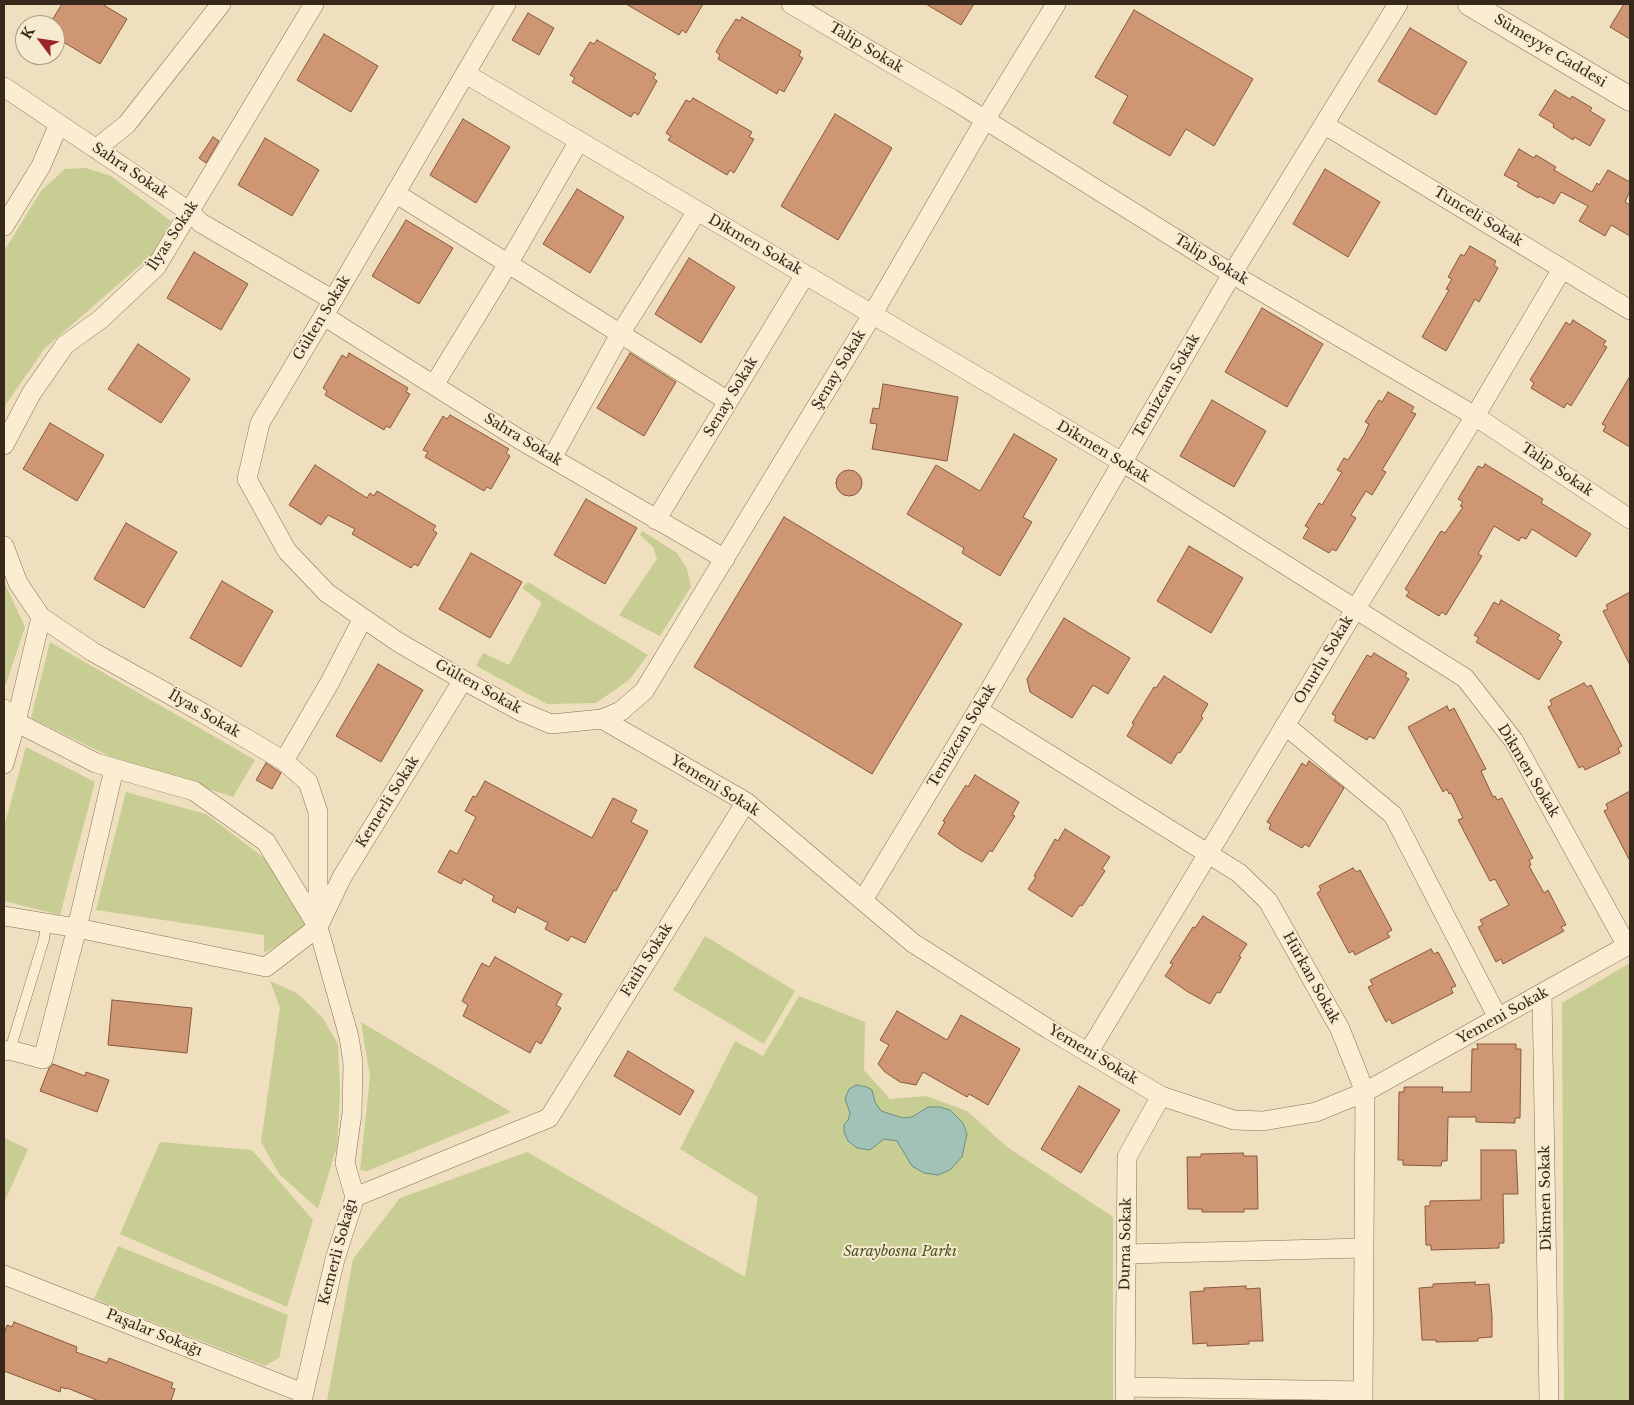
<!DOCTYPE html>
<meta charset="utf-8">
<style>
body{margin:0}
#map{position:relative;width:1634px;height:1405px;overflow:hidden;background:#efdfbf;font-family:"Libre Baskerville",serif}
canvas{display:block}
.frame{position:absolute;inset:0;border:5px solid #37281c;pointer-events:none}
.north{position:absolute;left:15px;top:15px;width:50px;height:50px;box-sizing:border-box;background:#f6eacf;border:1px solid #aa9c87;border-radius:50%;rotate:301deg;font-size:14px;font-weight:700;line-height:20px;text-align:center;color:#37281c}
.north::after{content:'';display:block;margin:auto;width:18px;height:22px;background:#992529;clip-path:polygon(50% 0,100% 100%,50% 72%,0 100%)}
</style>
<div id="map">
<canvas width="1634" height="1405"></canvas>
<div class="frame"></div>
<div class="north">K</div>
</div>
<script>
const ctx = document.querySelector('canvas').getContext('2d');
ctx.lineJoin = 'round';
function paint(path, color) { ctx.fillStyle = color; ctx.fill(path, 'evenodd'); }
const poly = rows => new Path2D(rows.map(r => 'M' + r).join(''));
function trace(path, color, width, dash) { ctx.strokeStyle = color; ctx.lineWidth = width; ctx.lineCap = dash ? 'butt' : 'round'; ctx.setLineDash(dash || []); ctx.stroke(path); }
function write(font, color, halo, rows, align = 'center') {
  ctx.font = font + ' "Libre Baskerville",serif'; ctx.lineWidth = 4; ctx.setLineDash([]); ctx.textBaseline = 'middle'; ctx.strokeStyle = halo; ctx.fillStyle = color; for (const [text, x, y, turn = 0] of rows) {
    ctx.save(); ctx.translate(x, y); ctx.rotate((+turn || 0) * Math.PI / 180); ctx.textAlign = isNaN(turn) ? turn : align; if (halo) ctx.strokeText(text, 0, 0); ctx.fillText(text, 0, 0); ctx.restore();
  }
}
const green = poly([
 [86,168,111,176,171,221,152,255,45,348,4,407,4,251,41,191,65,169],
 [642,531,677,553,687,569,691,587,660,636,619,615,657,559,653,547,640,535],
 [4,582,25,627,6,684,4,685],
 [528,582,648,655,629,680,596,703,547,704,476,666,483,653,509,665,542,603,522,588],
 [50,642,255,760,233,797,109,756,31,718],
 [26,747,95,782,60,915,4,901,4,827],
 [126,792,206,814,275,866,308,918,304,930,264,953,264,935,96,910],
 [705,936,795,991,764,1044,673,990],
 [1630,963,1630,1401,1564,1401,1562,1003],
 [270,981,297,993,322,1017,338,1044,340,1092,337,1146,318,1209,279,1174,261,1142,280,1008],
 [799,996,865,1022,864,1070,890,1099,926,1096,967,1111,1007,1147,1113,1217,1113,1401,327,1401,353,1259,400,1198,527,1152,745,1277,758,1197,680,1149,735,1041,763,1056],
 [361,1022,511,1112,367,1171,360,1170,370,1077],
 [4,1138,28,1149,4,1203],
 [160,1142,252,1150,313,1220,287,1307,120,1234],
 [118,1246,288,1315,279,1358,265,1366,94,1299]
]);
const water = poly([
 [856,1085,867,1087,872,1090,875,1102,881,1111,903,1118,912,1117,928,1107,940,1107,950,1110,963,1123,967,1134,962,1157,950,1170,938,1175,924,1173,912,1166,897,1141,884,1139,870,1150,857,1148,848,1141,844,1132,844,1125,848,1120,850,1113,845,1099,849,1089,856,1085]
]);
const building = poly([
 [62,4,102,4,127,19,100,64,55,37,55,25,49,25,62,4],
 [626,4,703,4,686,33,682,30,679,35,626,4],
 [926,4,974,4,961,25,926,4],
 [1624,4,1630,4,1630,39,1610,27,1624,4],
 [1134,10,1253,79,1214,146,1186,129,1170,156,1113,123,1128,96,1095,77,1134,10],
 [528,13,554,28,539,55,512,40,528,13],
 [742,17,801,51,799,56,803,58,784,92,779,89,777,94,718,59,720,55,716,52,723,39,736,19,740,21,742,17],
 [1410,28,1467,62,1436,115,1378,81,1410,28],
 [324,34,378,66,351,112,297,80,324,34],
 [597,40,656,74,653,78,657,81,638,115,634,112,631,117,572,82,575,78,570,75,590,42,594,44,597,40],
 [1555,90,1570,99,1572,96,1592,108,1590,111,1605,120,1590,146,1574,137,1573,140,1553,127,1554,124,1539,115,1555,90],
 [693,98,752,132,749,137,754,139,734,173,730,170,727,175,668,140,671,136,666,133,686,100,690,102,693,98],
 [835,114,892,148,838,240,781,206,835,114],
 [463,119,510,147,476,203,430,175,463,119],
 [213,137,219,141,206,163,199,158,213,137],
 [265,138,319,170,292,216,238,185,265,138],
 [1519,149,1534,158,1536,155,1556,167,1554,170,1592,192,1597,183,1599,185,1608,170,1630,182,1630,191,1625,202,1630,205,1630,236,1611,225,1605,236,1579,221,1588,206,1561,192,1554,204,1539,196,1538,198,1517,186,1519,183,1504,175,1519,149],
 [1325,169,1380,202,1348,257,1293,224,1325,169],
 [577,189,624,217,590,273,543,244,577,189],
 [406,220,453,248,419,304,372,276,406,220],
 [1470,246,1496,261,1494,265,1498,268,1479,302,1475,299,1446,351,1422,337,1449,290,1446,289,1452,279,1448,277,1461,254,1464,256,1470,246],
 [194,252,248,284,221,330,167,298,194,252],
 [689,258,735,287,701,343,655,314,689,258],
 [1262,308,1323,344,1287,407,1225,372,1262,308],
 [1573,320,1606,341,1603,345,1607,347,1571,406,1567,403,1564,408,1531,388,1534,383,1530,380,1566,322,1570,325,1573,320],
 [138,344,190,379,161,423,108,389,138,344],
 [349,353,408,388,406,392,410,394,390,428,386,426,384,430,325,395,327,391,323,388,342,355,347,358,349,353],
 [630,353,676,382,644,436,597,408,630,353],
 [1630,376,1630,447,1603,431,1606,426,1602,424,1630,376],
 [883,384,958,397,947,461,872,449,877,424,870,423,873,408,879,409,883,384],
 [1388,392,1414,407,1411,412,1416,414,1382,470,1386,472,1372,495,1366,491,1351,515,1356,518,1344,538,1336,551,1332,549,1329,553,1303,538,1309,528,1305,526,1319,503,1322,505,1342,472,1337,470,1344,458,1348,460,1364,435,1369,424,1365,422,1379,400,1382,402,1388,392],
 [1212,400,1266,431,1234,487,1180,456,1212,400],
 [450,415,509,449,506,453,510,456,491,489,487,487,484,491,425,457,428,452,423,450,443,416,447,419,450,415],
 [50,423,104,455,77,501,23,469,50,423],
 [1014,434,1057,459,1023,517,1032,522,1000,576,962,553,964,548,907,514,936,465,980,491,1014,434],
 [1485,464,1543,499,1541,503,1591,534,1576,557,1532,529,1526,539,1521,537,1519,541,1494,526,1478,554,1482,556,1446,615,1442,612,1439,616,1406,596,1409,592,1405,589,1441,531,1445,533,1463,507,1460,506,1463,502,1458,499,1478,466,1483,468,1485,464],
 [315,465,367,498,370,493,374,496,377,491,436,526,433,530,437,533,418,566,414,564,411,568,352,534,355,529,328,515,321,525,289,505,315,465],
 '836 483a13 13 0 1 1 26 0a13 13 0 1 1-26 0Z',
 [586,499,637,528,605,584,554,555,586,499],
 [784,517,962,624,872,774,694,667,784,517],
 [126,523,177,552,144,608,94,579,126,523],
 [1189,546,1243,578,1211,633,1157,601,1189,546],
 [471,553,522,582,490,638,439,609,471,553],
 [222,581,273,611,241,667,190,638,222,581],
 [1630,592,1630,665,1603,611,1608,609,1606,605,1630,592],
 [1501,600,1560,635,1557,639,1562,642,1539,680,1476,642,1479,638,1474,635,1482,623,1494,602,1499,605,1501,600],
 [1064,618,1130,658,1108,694,1093,685,1072,718,1030,692,1027,679,1064,618],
 [1374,653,1407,673,1405,677,1409,679,1374,739,1369,736,1367,740,1334,721,1336,716,1332,714,1367,655,1371,657,1374,653],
 [378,664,423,690,381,762,336,736,378,664],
 [1164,676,1208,704,1201,716,1203,718,1180,753,1178,752,1171,764,1127,736,1134,724,1132,723,1154,687,1156,688,1164,676],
 [1584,683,1587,687,1591,685,1622,746,1618,748,1620,753,1585,770,1583,766,1579,768,1548,707,1552,705,1550,700,1584,683],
 [1447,706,1449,711,1454,708,1486,769,1481,771,1493,797,1495,796,1497,800,1502,798,1533,858,1529,860,1531,865,1529,866,1544,893,1548,890,1566,925,1561,927,1564,931,1503,964,1501,959,1496,962,1478,927,1483,925,1480,920,1509,905,1495,879,1490,881,1458,820,1463,818,1451,793,1449,794,1447,789,1443,792,1408,727,1447,706],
 [1309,761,1344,788,1309,847,1305,844,1302,848,1269,829,1271,824,1267,822,1302,763,1306,766,1309,761],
 [266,763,281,773,272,789,256,780,266,763],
 [975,775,1019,802,1012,815,1015,816,992,852,990,850,982,862,961,850,938,834,945,822,943,821,966,785,968,787,975,775],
 [485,781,592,838,613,798,637,810,631,822,648,831,616,891,614,890,585,943,571,936,568,941,545,929,548,923,517,907,515,913,492,901,494,896,464,879,461,884,438,872,450,850,457,854,476,817,465,811,473,796,476,797,485,781],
 [1630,791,1630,861,1604,811,1608,809,1606,804,1630,791],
 [1065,829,1110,857,1102,869,1105,871,1082,906,1080,905,1072,917,1028,889,1036,877,1034,876,1055,839,1058,841,1065,829],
 [1353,868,1356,872,1360,870,1392,930,1387,933,1390,937,1355,955,1353,951,1349,953,1317,893,1321,890,1319,886,1353,868],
 [1203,916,1247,944,1239,956,1241,957,1220,993,1217,992,1210,1004,1188,992,1165,976,1173,964,1170,963,1193,927,1195,928,1203,916],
 [1431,949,1434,954,1438,952,1445,965,1456,986,1451,988,1453,993,1392,1024,1390,1019,1386,1022,1368,987,1373,985,1370,980,1431,949],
 [495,957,562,994,556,1005,561,1008,541,1044,536,1041,530,1053,463,1016,468,1005,462,1001,482,963,489,967,495,957],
 [112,1000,192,1008,187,1053,108,1045,112,1000],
 [897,1011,947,1040,961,1015,1020,1049,988,1105,969,1094,967,1097,923,1072,916,1085,900,1082,885,1072,878,1064,889,1045,880,1040,897,1011],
 [1477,1044,1516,1044,1516,1049,1521,1049,1520,1118,1515,1118,1515,1123,1476,1122,1476,1117,1448,1117,1447,1161,1442,1161,1441,1166,1403,1165,1403,1160,1398,1160,1399,1092,1404,1092,1404,1087,1443,1087,1442,1092,1471,1092,1472,1049,1478,1049,1477,1044],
 [628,1051,694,1091,680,1115,614,1076,628,1051],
 [53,1064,85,1076,86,1072,109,1080,97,1112,40,1091,49,1068,53,1064],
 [1079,1086,1120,1110,1081,1173,1041,1149,1079,1086],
 [1481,1150,1516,1150,1518,1194,1503,1194,1504,1243,1499,1243,1499,1248,1431,1250,1431,1245,1426,1245,1425,1206,1430,1206,1430,1201,1481,1200,1481,1150],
 [1243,1153,1244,1156,1257,1156,1258,1209,1244,1209,1244,1212,1202,1212,1202,1209,1188,1209,1187,1157,1201,1157,1201,1154,1243,1153],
 [1475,1282,1475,1285,1489,1284,1492,1316,1492,1337,1478,1338,1478,1341,1436,1342,1436,1340,1422,1340,1419,1288,1433,1287,1433,1284,1475,1282],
 [1246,1286,1246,1289,1260,1288,1263,1341,1249,1341,1249,1344,1207,1346,1207,1343,1193,1344,1190,1292,1204,1291,1204,1288,1246,1286],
 [14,1322,77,1347,76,1352,107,1363,109,1358,173,1383,171,1388,175,1389,171,1401,99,1401,67,1388,66,1389,61,1387,60,1392,4,1371,4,1334,7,1325,12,1327,14,1322]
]);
const service = poly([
 [10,1050,44,939,46,924]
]);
const minor = poly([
 [791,4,952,99,1232,274,1475,416,1630,519],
 [466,74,1122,462,1465,678,1514,741,1627,946],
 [4,87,190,212,201,223,333,300],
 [1325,125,1630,310],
 [96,149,127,124,221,4],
 [395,193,728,401],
 [4,226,41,166,59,124],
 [324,316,519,439,725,559],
 [434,385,508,264,579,141],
 [4,445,31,394,65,345,101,319,156,267,314,4],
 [552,458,620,334,697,211],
 [656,520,805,275],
 [4,546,18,583,41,617,93,652,203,713,284,761,308,782,318,812,318,921],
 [363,618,327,593,287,551,247,479,260,423,333,300,506,4],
 [4,709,16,722,96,763,194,791,266,842,318,927,349,1037,353,1063,352,1113,345,1163,355,1197,335,1259,302,1401],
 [978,710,1239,873,1268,901,1340,1029,1365,1092,1363,1401],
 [602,719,746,802,913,943,1050,1030,1161,1096,1234,1120,1263,1121,1316,1112,1365,1092,1630,944],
 [1285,725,1393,815,1498,1018],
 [284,761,330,682,363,618,398,642,463,680,520,711,551,724,602,719,621,711,644,691,872,315,985,120,1056,4],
 [4,764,16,722,41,617],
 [863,900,978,710,1232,274,1398,4],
 [4,916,77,928,266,967,318,927,342,877,463,680],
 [1542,994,1549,1401],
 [4,1051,10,1050,43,1059,77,928,114,769],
 [1088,1053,1356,608,1475,416,1562,269],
 [355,1197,549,1118,746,802],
 [1126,1254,1363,1248],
 [4,1275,303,1393],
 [1125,1387,1363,1391],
 [1125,1401,1127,1157,1161,1096]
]);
const tertiary = poly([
 [1470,4,1630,99]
]);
const streetNames = [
 ["Talip Sokak",866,48,31],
 ["Sümeyye Caddesi",1550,51,31],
 ["Sahra Sokak",130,171,34],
 ["Tunceli Sokak",1478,217,31],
 ["İlyas Sokak",173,236,-57],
 ["Dikmen Sokak",755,245,30],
 ["Talip Sokak",1211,260,31],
 ["Gülten Sokak",322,318,-59],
 ["Şenay Sokak",839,370,-59],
 ["Temizcan Sokak",1167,386,-60],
 ["Senay Sokak",731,397,-59],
 ["Sahra Sokak",523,440,31],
 ["Dikmen Sokak",1103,452,31],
 ["Talip Sokak",1557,470,34],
 ["Onurlu Sokak",1324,660,-59],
 ["Gülten Sokak",478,687,29],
 ["İlyas Sokak",204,714,30],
 ["Temizcan Sokak",962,736,-59],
 ["Dikmen Sokak",1528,771,59],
 ["Yemeni Sokak",715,786,32],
 ["Kemerli Sokak",388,802,-58],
 ["Fatih Sokak",647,960,-58],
 ["Hürkan Sokak",1311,978,61],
 ["Yemeni Sokak",1503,1016,-29],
 ["Yemeni Sokak",1093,1055,31],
 ["Dikmen Sokak",1546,1198,-91],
 ["Durna Sokak",1126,1244,-89],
 ["Kemerli Sokağı",338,1252,-75],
 ["Paşalar Sokağı",154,1333,22]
];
const parkNames = [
 ["Saraybosna Parkı",900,1252]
];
paint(green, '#c8cd93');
paint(water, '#a2c1b7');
trace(water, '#698f84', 1);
paint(building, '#cf9673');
trace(building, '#88583c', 1);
trace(service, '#886f57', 11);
trace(minor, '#886f57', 20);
trace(tertiary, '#886f57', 25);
trace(service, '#faedd2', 10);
trace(minor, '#faedd2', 19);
trace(tertiary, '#faedd2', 24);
write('14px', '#37281c', '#f6eacf', streetNames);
write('italic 14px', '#495422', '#f6eacf', parkNames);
</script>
